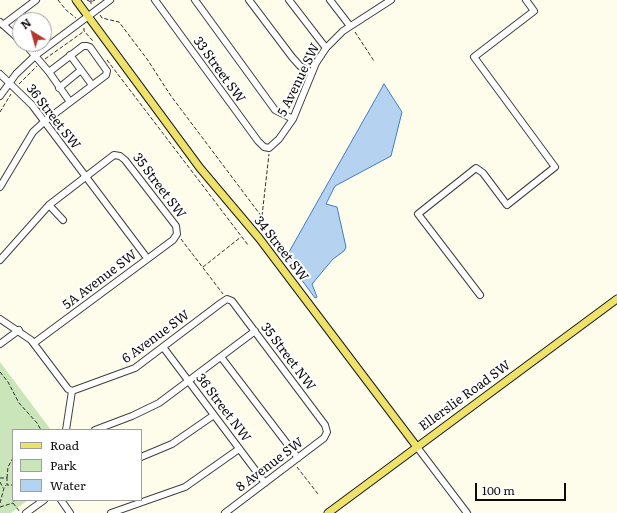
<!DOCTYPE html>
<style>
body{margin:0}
#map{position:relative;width:617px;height:513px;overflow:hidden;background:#fefdec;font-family:Literata,serif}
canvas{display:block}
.legend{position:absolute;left:12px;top:429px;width:130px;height:72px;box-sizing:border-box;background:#fff;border:1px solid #9e9e9e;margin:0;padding:5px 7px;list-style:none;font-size:12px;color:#0c0c0c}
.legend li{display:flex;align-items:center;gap:8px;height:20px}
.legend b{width:20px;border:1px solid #9e9e9e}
.north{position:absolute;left:12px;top:12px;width:40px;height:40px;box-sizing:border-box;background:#fff;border:1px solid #9e9e9e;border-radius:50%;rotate:323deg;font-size:11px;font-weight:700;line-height:16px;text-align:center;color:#0c0c0c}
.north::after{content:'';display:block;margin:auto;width:14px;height:18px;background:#b23b2e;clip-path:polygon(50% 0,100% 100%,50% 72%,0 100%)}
.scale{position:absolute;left:475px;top:483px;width:91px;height:18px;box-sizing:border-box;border:2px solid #0c0c0c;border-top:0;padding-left:5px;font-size:12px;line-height:14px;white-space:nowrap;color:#0c0c0c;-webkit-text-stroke:3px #fff;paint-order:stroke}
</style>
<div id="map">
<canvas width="617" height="513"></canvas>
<ul class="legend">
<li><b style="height:5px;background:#efe26b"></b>Road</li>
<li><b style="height:11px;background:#c9e5b9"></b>Park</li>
<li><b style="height:11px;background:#b5d2f1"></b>Water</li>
</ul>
<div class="north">N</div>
<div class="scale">100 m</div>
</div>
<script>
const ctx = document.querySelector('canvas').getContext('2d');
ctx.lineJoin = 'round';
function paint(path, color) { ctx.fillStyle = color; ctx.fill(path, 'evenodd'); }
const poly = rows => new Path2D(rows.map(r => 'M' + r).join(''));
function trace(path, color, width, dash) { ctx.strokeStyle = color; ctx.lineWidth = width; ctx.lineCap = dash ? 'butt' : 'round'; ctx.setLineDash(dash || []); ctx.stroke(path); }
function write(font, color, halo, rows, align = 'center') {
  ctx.font = font + ' Literata,serif'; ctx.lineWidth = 4; ctx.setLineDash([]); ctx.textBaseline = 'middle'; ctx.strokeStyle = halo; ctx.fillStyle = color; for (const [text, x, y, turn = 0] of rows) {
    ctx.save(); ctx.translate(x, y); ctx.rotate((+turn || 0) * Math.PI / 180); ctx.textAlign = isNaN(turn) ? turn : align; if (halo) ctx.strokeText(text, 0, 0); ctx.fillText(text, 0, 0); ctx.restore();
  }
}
const green = poly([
 [0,362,51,430,13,430,13,500,28,500,11,513,0,513]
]);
const water = poly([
 [384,84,402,112,391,156,335,186,326,204,337,207,346,247,344,251,333,259,312,284,317,297,315,298,287,260,289,252,384,84]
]);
const path = poly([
 [58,0,66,10,76,18],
 [87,0,91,2,95,0],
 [91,0,91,5],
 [100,15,102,18,119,22,147,59,171,96,262,217],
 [84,28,84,31,93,41],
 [355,32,374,61],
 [45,59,83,32],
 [107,60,248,245],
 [19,84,37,66],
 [0,112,11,94],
 [262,216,269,154],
 [181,239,223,294],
 [203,267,241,237],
 [0,372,8,382,19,403,37,423,41,430],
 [297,467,318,494],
 [0,478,7,478,7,485,12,485],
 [7,478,8,467,13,458],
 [0,482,3,488],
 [13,485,13,503,20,512],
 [13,501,17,500],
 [0,503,4,488,6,485],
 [0,507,13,503]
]);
const minor = poly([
 [155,0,258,141,264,147,269,148,279,139,293,119,316,63,326,48,343,31,391,0],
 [195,0,275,110,293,119],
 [249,0,292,57,300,66,312,73],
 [289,0,326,48],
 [330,0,350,26],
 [0,22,20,40],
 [3,25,36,0],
 [25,44,49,72,70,102],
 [70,55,92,85],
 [0,74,32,105,147,258],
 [59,88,81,70],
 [0,96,16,74,36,55,110,0],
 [0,187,33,132,45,121,106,75,107,71,90,47,87,46,83,46,49,72],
 [49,205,63,220],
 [0,260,49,205,114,155,120,156,125,160,176,226,177,234,173,240,34,343],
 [480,295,418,214,476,168,483,173,507,205,555,167,474,57,534,11,526,0],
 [0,319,31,340,68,389,72,391],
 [0,344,19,330],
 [163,347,265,483],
 [221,357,298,458],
 [72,391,135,368,221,303,227,299,232,301,325,425,327,432,324,438,225,513],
 [66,430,72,391],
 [95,430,132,416,159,403,255,331],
 [417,447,467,513],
 [141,457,172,444,214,415],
 [61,500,70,513],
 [26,513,44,500],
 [111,513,185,487,239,449]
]);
const major = poly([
 [76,0,200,168,259,238,417,447],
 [328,513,617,299]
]);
const streetNames = [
 ["33 Street SW",219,70,54],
 ["5 Avenue SW",299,80,-64],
 ["36 Street SW",53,117,52],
 ["35 Street SW",159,186,53],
 ["34 Street SW",281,249,52],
 ["5A Avenue SW",100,280,-37],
 ["6 Avenue SW",156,337,-36],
 ["35 Street NW",288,357,53],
 ["Ellerslie Road SW",465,396,-36],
 ["36 Street NW",223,408,53],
 ["8 Avenue SW",270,465,-37]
];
paint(green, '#c9e5b9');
paint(water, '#b5d2f1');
trace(water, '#417dc3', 1);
trace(minor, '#3f3f3f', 8);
trace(major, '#1d1d1d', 9);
trace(path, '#2e2e2e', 1, [4, 2]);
trace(minor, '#fff', 6);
trace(major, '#efe26b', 7);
write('13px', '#0c0c0c', '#fff', streetNames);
</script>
